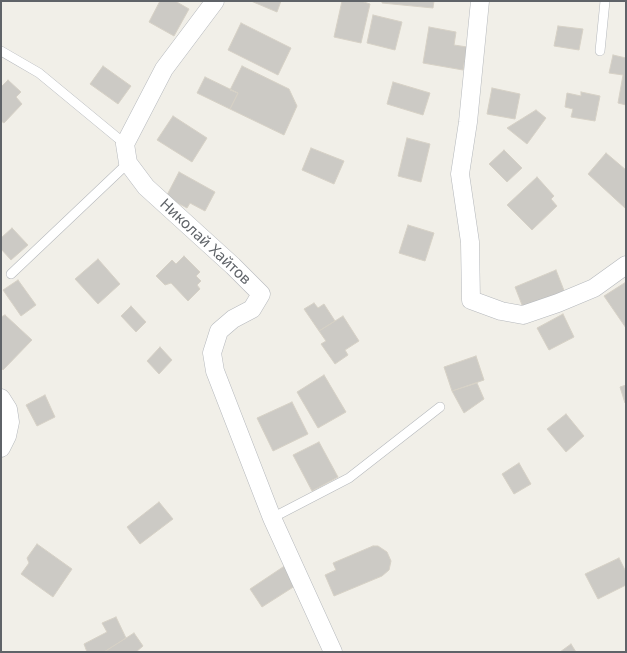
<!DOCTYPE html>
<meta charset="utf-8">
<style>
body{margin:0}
#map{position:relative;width:627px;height:653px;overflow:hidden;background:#f1efe8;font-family:"Noto Sans",sans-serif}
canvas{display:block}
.frame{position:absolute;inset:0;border:2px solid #5f6368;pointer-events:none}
</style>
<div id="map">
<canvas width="627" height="653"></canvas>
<div class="frame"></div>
</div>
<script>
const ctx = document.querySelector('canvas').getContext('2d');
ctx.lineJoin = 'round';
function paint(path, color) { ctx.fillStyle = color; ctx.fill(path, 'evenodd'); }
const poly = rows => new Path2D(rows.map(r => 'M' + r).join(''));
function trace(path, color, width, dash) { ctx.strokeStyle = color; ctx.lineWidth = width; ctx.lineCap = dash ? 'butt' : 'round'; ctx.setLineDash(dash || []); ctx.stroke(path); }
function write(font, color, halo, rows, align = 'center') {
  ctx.font = font + ' "Noto Sans",sans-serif'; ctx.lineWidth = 5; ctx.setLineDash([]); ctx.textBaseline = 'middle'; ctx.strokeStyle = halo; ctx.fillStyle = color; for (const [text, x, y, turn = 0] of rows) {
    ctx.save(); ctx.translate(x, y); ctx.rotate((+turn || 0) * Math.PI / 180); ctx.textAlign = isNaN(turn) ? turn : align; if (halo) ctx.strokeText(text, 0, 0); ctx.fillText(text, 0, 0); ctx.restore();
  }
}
const building = poly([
 [160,1,175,1,189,9,174,36,149,22,160,1],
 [251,1,281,1,277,12,251,1],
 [342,1,361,1,370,4,361,43,334,37,342,1],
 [382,1,434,1,433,8,382,3,382,1],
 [373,15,402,22,395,50,367,43,373,15],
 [241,23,291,48,278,75,228,50,241,23],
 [558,26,583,29,579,50,554,46,558,26],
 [429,27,456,32,454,45,467,47,463,70,423,63,429,27],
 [613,55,626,58,626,105,618,103,623,75,609,73,613,55],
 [103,66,131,86,118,104,90,84,103,66],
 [242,66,289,89,297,106,284,135,230,109,238,93,230,90,242,66],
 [205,77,238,93,230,109,197,93,205,77],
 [8,80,21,92,16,97,22,104,4,123,1,121,1,87,8,80],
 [393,82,430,93,423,115,387,104,393,82],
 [492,88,520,94,515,119,487,114,492,88],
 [581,92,600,96,595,121,571,117,573,109,565,107,567,93,581,96,581,92],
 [536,110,546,118,527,144,507,128,536,110],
 [173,116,207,138,192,162,157,140,173,116],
 [407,138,430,144,421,182,398,176,407,138],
 [311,148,344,161,334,184,302,170,311,148],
 [504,150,522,168,507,182,489,164,504,150],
 [606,153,626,170,625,208,588,174,606,153],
 [179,172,215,192,205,211,190,203,187,208,166,197,179,172],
 [537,177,554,196,551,199,557,206,532,230,507,205,537,177],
 [408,225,434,233,425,261,399,253,408,225],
 [12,228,28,245,11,260,1,249,1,238,12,228],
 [184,256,200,272,196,276,201,281,197,285,200,289,188,301,171,283,165,285,156,276,172,260,176,264,184,256],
 [98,259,120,284,98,304,75,279,98,259],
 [556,270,565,293,524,310,515,287,556,270],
 [18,280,36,305,21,316,3,290,18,280],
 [626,282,626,328,604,296,626,282],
 [314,303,318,308,324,304,335,321,319,331,304,309,314,303],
 [131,306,146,322,136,332,121,316,131,306],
 [563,314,574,337,549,350,537,328,563,314],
 [5,315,32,340,3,370,1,368,1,317,5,315],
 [343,316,359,341,345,350,348,355,335,364,321,344,326,341,319,331,343,316],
 [160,347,172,360,159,374,147,361,160,347],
 [476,356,484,380,452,391,444,367,476,356],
 [324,375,346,412,318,428,297,392,324,375],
 [477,383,484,399,464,413,452,391,477,383],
 [626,385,626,403,625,403,620,387,626,385],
 [45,395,55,417,37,426,26,405,45,395],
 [292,402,308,434,273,451,257,418,292,402],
 [566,414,584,436,566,452,547,429,566,414],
 [319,442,338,477,312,491,293,455,319,442],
 [519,463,531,484,514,494,502,474,519,463],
 [159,502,173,519,140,544,127,527,159,502],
 [37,544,72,569,53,597,21,574,29,563,27,558,37,544],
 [373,546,378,546,387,552,391,561,389,570,382,576,334,596,325,575,336,570,333,563,373,546],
 [619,558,626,572,626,585,598,599,585,574,619,558],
 [286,565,298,584,262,607,250,589,286,565],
 [116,617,126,638,104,652,87,652,84,644,107,632,102,623,116,617],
 [134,633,143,646,136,652,104,652,134,633],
 [571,644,576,652,560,652,571,644]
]);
const lane = poly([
 [1,51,39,73,125,144],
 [600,51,605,1],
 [11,274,128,163],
 [272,518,349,478,440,407]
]);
const street = poly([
 [215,1,164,69,125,144,128,163,146,187,233,266,261,294,252,309,233,319,219,331,212,353,215,371,272,518,333,652],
 [480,1,468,122,460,174,470,242,471,300,501,311,523,315,558,303,594,288,626,265],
 [1,398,8,409,10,422,7,436,1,448]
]);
const streetNames = [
 ["Николай Хайтов",205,242,43]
];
paint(building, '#cccac5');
trace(building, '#d6d1c6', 1);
trace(lane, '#b5b8bc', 10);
trace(street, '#b5b8bc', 19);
trace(lane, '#fff', 9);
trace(street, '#fff', 18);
write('15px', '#5f6368', '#fff', streetNames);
</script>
